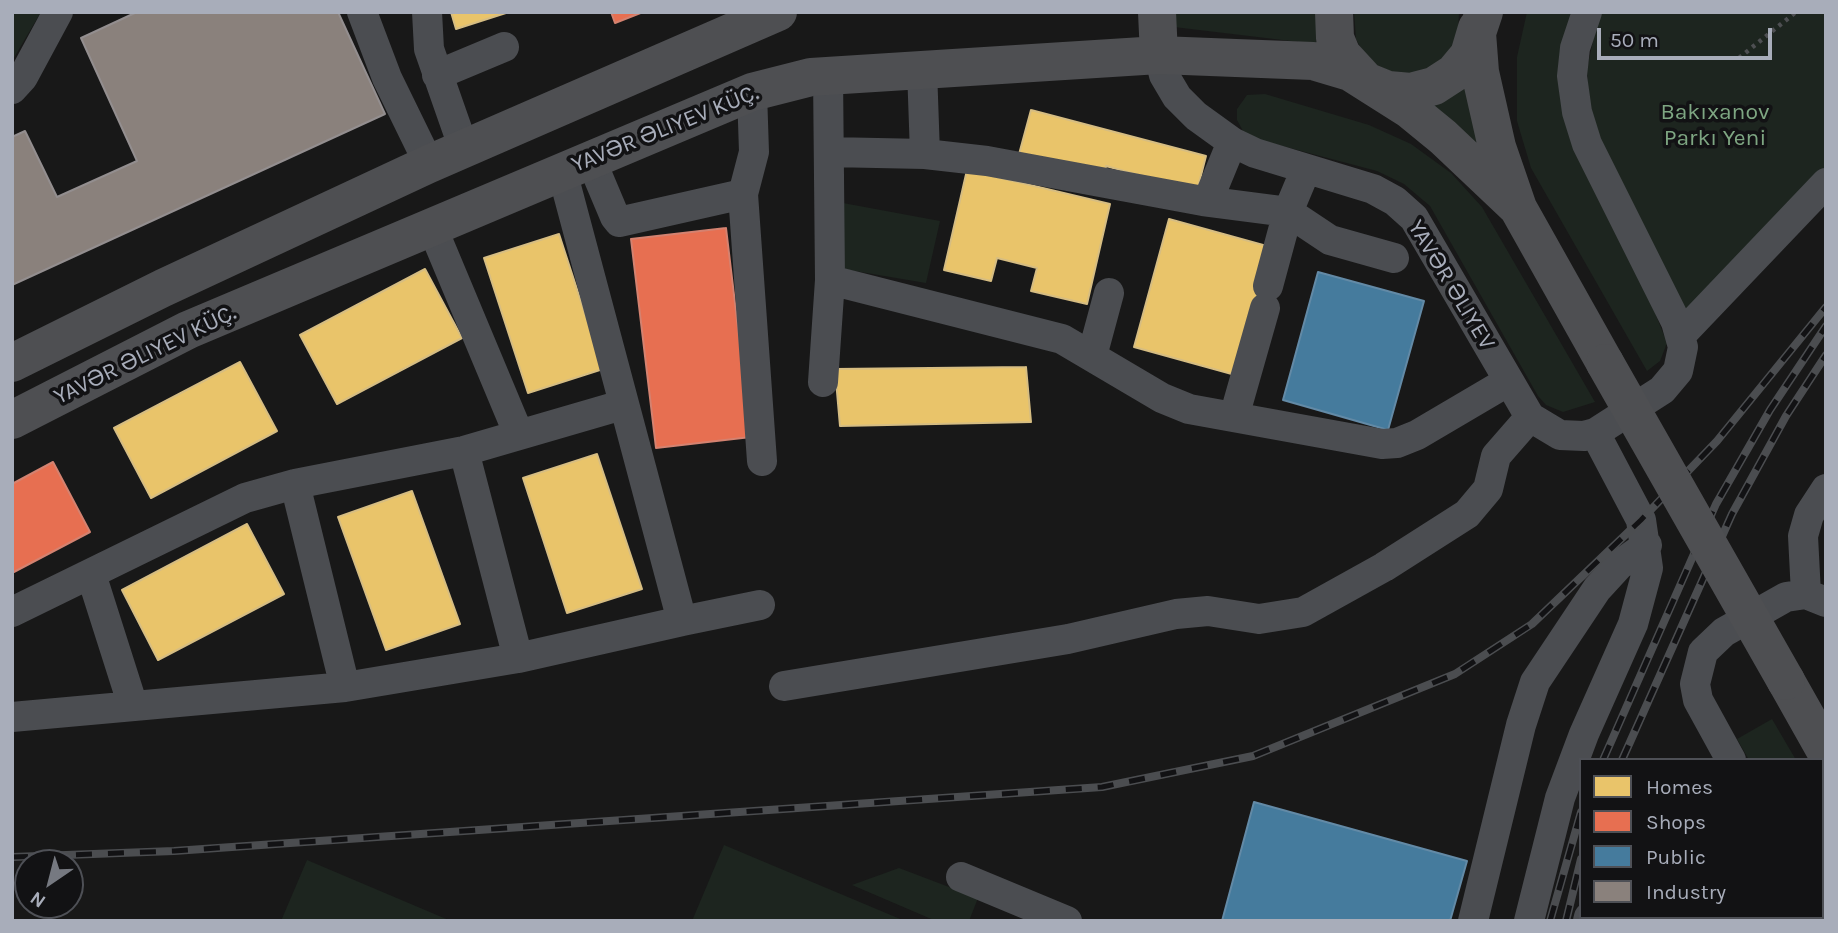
<!DOCTYPE html>
<meta charset="utf-8">
<style>
body{margin:0}
#map{position:relative;width:1838px;height:933px;overflow:hidden;background:#181818;font-family:Karla,sans-serif}
canvas{display:block}
.frame{position:absolute;inset:0;border:14px solid #a8adba;pointer-events:none}
.legend{position:absolute;left:1579px;top:758px;width:245px;height:161px;box-sizing:border-box;background:#121214;border:2px solid #4e5056;margin:0;padding:9px 12px;list-style:none;font-size:21px;color:#a8adba}
.legend li{display:flex;align-items:center;gap:14px;height:35px}
.legend b{width:35px;border:2px solid #4e5056}
.north{position:absolute;left:14px;top:849px;width:70px;height:70px;box-sizing:border-box;background:#121214;border:2px solid #4e5056;border-radius:50%;rotate:215deg;font-size:19px;font-weight:700;line-height:28px;text-align:center;color:#a8adba}
.north::after{content:'';display:block;margin:auto;width:24px;height:32px;background:#767981;clip-path:polygon(50% 0,100% 100%,50% 72%,0 100%)}
.scale{position:absolute;left:1597px;top:28px;width:175px;height:32px;box-sizing:border-box;border:4px solid #a8adba;border-top:0;padding-left:9px;font-size:21px;line-height:24px;white-space:nowrap;color:#a8adba;-webkit-text-stroke:5px #121214;paint-order:stroke}
</style>
<div id="map">
<canvas width="1838" height="933"></canvas>
<div class="frame"></div>
<ul class="legend">
<li><b style="height:19px;background:#e9c46a"></b>Homes</li>
<li><b style="height:19px;background:#e76f51"></b>Shops</li>
<li><b style="height:19px;background:#457b9d"></b>Public</li>
<li><b style="height:19px;background:#8a817c"></b>Industry</li>
</ul>
<div class="north">N</div>
<div class="scale">50 m</div>
</div>
<script>
const ctx = document.querySelector('canvas').getContext('2d');
ctx.lineJoin = 'round';
function paint(path, color) { ctx.fillStyle = color; ctx.fill(path, 'evenodd'); }
const poly = rows => new Path2D(rows.map(r => 'M' + r).join(''));
function trace(path, color, width, dash) { ctx.strokeStyle = color; ctx.lineWidth = width; ctx.lineCap = dash ? 'butt' : 'round'; ctx.setLineDash(dash || []); ctx.stroke(path); }
function write(font, color, halo, rows, align = 'center') {
  ctx.font = font + ' Karla,sans-serif'; ctx.lineWidth = 7; ctx.setLineDash([]); ctx.textBaseline = 'middle'; ctx.strokeStyle = halo; ctx.fillStyle = color; for (const [text, x, y, turn = 0] of rows) {
    ctx.save(); ctx.translate(x, y); ctx.rotate((+turn || 0) * Math.PI / 180); ctx.textAlign = isNaN(turn) ? turn : align; if (halo) ctx.strokeText(text, 0, 0); ctx.fillText(text, 0, 0); ctx.restore();
  }
}
const green = poly([
 [12,12,41,12,12,61],
 [1317,12,1316,44,1174,27,1173,13,1178,12],
 [1354,12,1459,12,1458,31,1452,48,1439,62,1425,70,1408,74,1392,72,1377,65,1364,54,1356,39],
 [1527,12,1573,12,1559,71,1667,343,1660,361,1647,371,1531,168,1517,121,1517,57],
 [1599,12,1826,12,1826,201,1692,323,1605,154,1589,106,1587,69],
 [1465,86,1496,173,1429,105],
 [1265,94,1369,125,1411,144,1451,173,1482,207,1595,402,1563,412,1546,405,1538,396,1430,206,1404,184,1377,171,1252,138,1243,131,1237,120,1237,109,1247,95],
 [843,203,940,221,926,283,843,269],
 [1772,719,1796,760,1749,760,1737,739],
 [724,845,905,921,692,921],
 [307,860,451,921,281,921],
 [899,868,978,898,969,921,936,921,852,885]
]);
const homes = poly([
 [451,12,509,12,456,29,451,12],
 [1031,110,1206,156,1197,191,1106,166,1102,181,1018,158,1031,110],
 [967,170,1110,204,1087,304,1031,291,1037,268,997,258,991,281,944,270,967,170],
 [1169,219,1274,248,1239,376,1134,347,1169,219],
 [559,234,603,369,528,393,484,258,559,234],
 [425,269,462,338,337,404,300,335,425,269],
 [240,362,277,431,151,498,114,428,240,362],
 [1026,367,1031,422,840,426,835,369,1026,367],
 [597,454,642,589,567,613,523,478,597,454],
 [412,491,460,624,386,650,338,517,412,491],
 [247,524,284,594,158,660,122,590,247,524]
]);
const shops = poly([
 [611,12,643,12,615,23,611,12],
 [726,228,751,437,656,448,631,239,726,228],
 [53,462,90,532,12,573,12,484,53,462]
]);
const public = poly([
 [1318,272,1424,301,1388,430,1283,400,1318,272],
 [1254,802,1467,861,1450,921,1222,921,1254,802]
]);
const industry = poly([
 [137,12,338,12,385,114,12,285,12,137,25,131,57,197,137,161,81,38,137,12]
]);
const path = poly([
 [1739,58,1796,12]
]);
const minor = poly([
 [362,12,387,78,429,164],
 [427,12,429,49,464,149],
 [1159,55,1164,75,1177,97,1196,116,1232,142,1255,153,1373,189,1395,201,1414,218,1530,417,1560,435,1584,436,1595,433,1662,390,1678,371,1683,347,1676,322,1587,144,1577,112,1572,76,1575,48,1587,12],
 [922,69,925,154],
 [828,74,830,280,1062,339,1162,398,1189,409,1382,444,1397,443,1417,435,1507,382],
 [437,75,504,47],
 [12,89,23,77,58,12],
 [752,92,754,152,743,194,762,461],
 [829,152,925,154,987,161,1203,201,1209,198,1232,142],
 [591,160,615,217,619,222,743,194],
 [1306,169,1288,212,1330,240,1394,258],
 [1203,201,1288,212,1268,286],
 [432,227,519,435],
 [1681,335,1826,183],
 [1092,356,1109,293],
 [823,382,830,280],
 [1234,417,1265,308],
 [464,451,518,658],
 [295,484,345,687],
 [91,574,133,706],
 [1806,594,1803,536,1809,515,1826,489],
 [12,612,245,498,295,484,464,451,622,405],
 [682,621,760,605],
 [784,686,1068,639,1176,614,1208,611,1259,619,1303,612,1384,567,1467,514,1488,489,1496,456,1530,417],
 [12,717,345,687,518,658,682,621,562,171],
 [1731,760,1698,700,1695,684,1703,652,1724,632,1786,597,1806,594,1826,602],
 [961,877,1067,921],
 [1822,909,1826,915],
 [1766,917,1766,921],
 [1473,921,1521,725,1535,682,1597,589,1619,565,1647,545],
 [1529,921,1560,798,1584,734,1633,624,1648,568,1641,520,1595,433],
 [1588,921,1589,917]
]);
const major = poly([
 [1157,12,1159,55],
 [1334,12,1335,38,1342,55,1366,81,1388,90,1411,92,1434,86,1454,73,1469,55,1477,28],
 [1484,12,1477,33,1480,72,1497,147,1518,208,1605,363],
 [12,363,163,288,429,164,778,12],
 [12,420,188,330,752,92,811,77,1159,55,1313,61,1350,72,1410,110,1443,137,1518,208],
 [1786,681,1826,752]
]);
const rail = poly([
 [1603,760,1716,504,1770,410,1826,326],
 [1622,760,1732,514,1786,416,1826,355],
 [12,857,174,851,1102,787,1253,756,1455,674,1532,624,1641,520,1717,441,1826,307],
 [1550,921,1581,812],
 [1566,921,1581,859]
]);
const majorBridge = poly([
 [1605,363,1786,681]
]);
const parkNames = [
 ["Bakıxanov",1715,112],
 ["Parkı Yeni",1715,138]
];
const streetNames = [
 ["YAVƏR ƏLIYEV KÜÇ.",665,129,-22],
 ["YAVƏR ƏLIYEV",1451,285,59],
 ["YAVƏR ƏLIYEV KÜÇ.",145,355,-26]
];
paint(green, '#1d251f');
paint(homes, '#e9c46a');
trace(homes, '#d6bd82', 2);
paint(shops, '#e76f51');
trace(shops, '#d48270', 2);
paint(public, '#457b9d');
trace(public, '#638aa6', 2);
paint(industry, '#8a817c');
trace(industry, '#938e8f', 2);
trace(path, '#4e4f52', 4.5, [3.5, 5]);
trace(minor, '#4b4d51', 30);
trace(major, '#4e4f52', 38);
trace(rail, '#4b4d50', 8);
trace(rail, '#121214', 5, [16]);
trace(majorBridge, '#4e4f52', 38);
write('23px', '#7ea682', '#121214', parkNames);
write('23px', '#a8adba', '#121214', streetNames);
</script>
